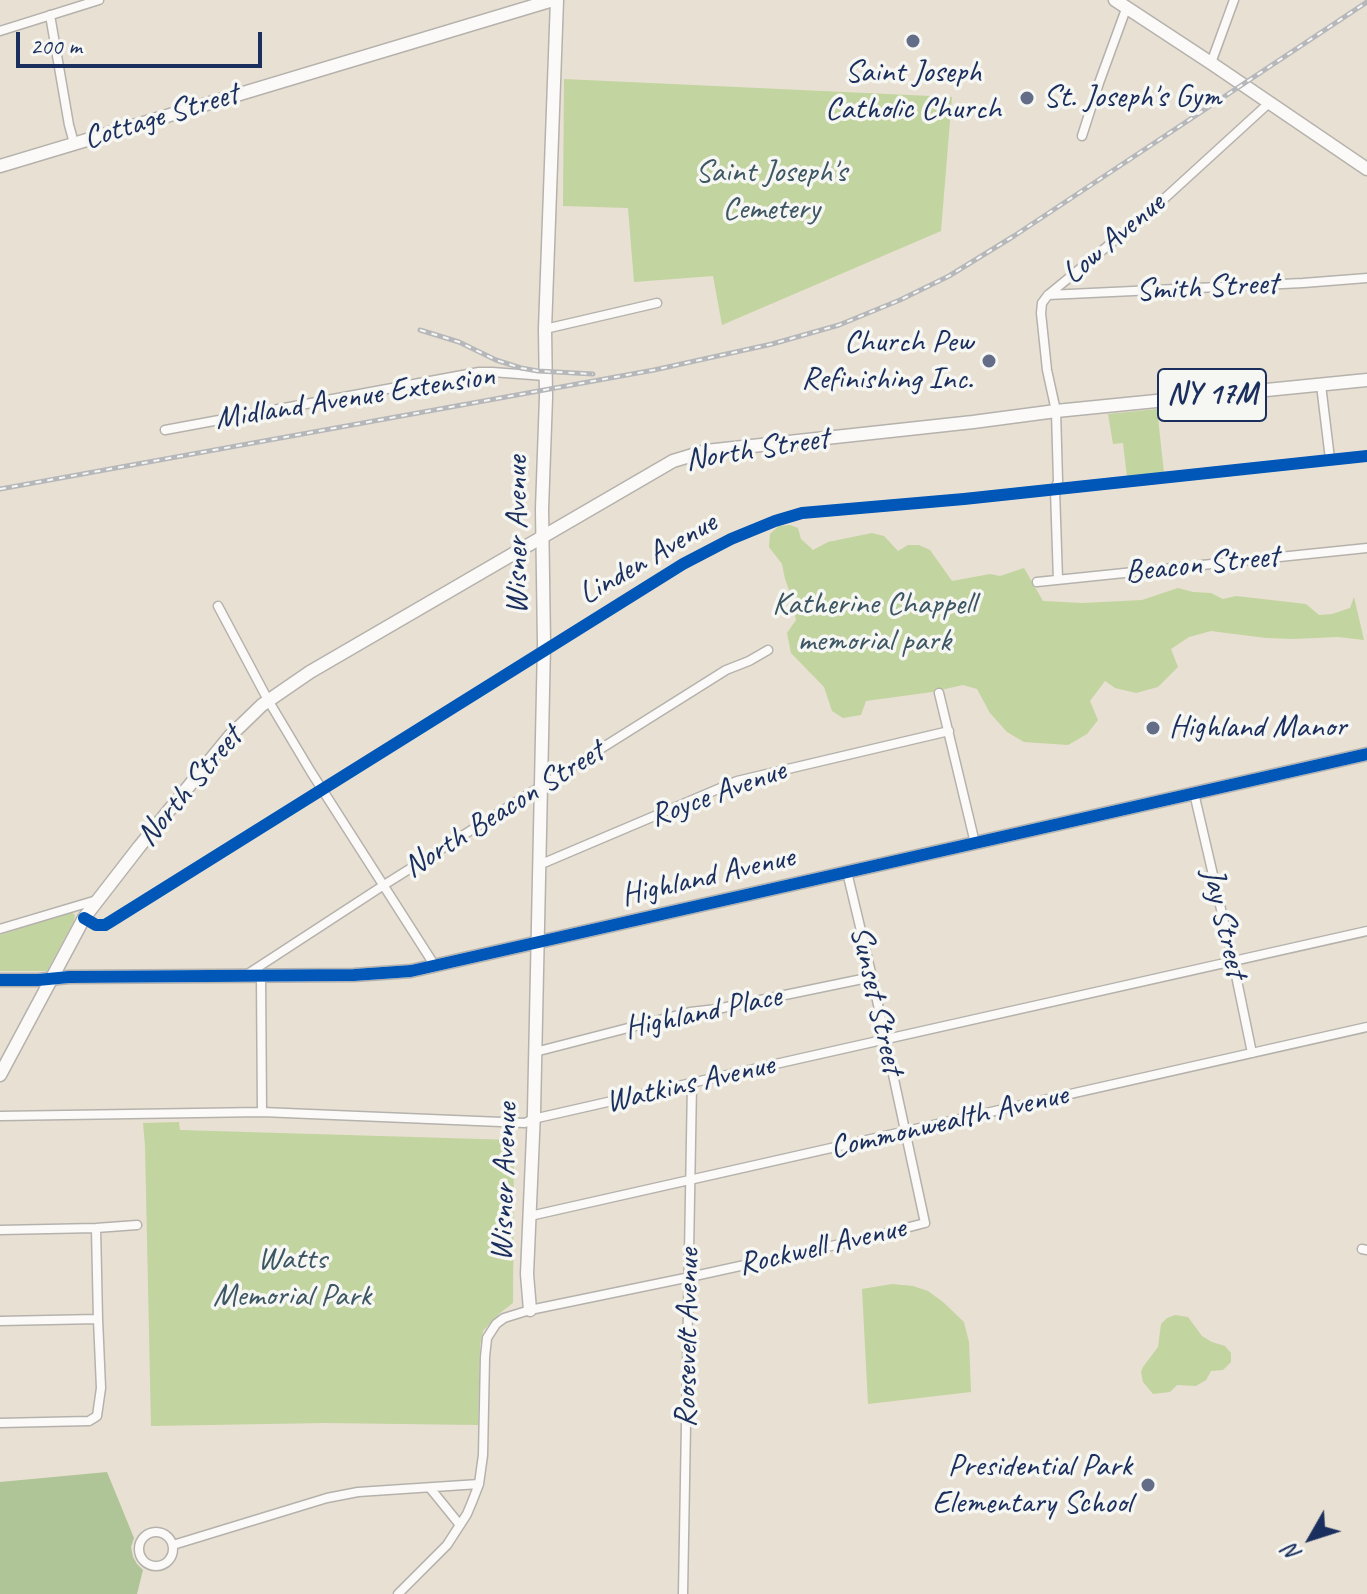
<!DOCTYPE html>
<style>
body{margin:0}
#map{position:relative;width:1367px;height:1594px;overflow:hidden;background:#e8e0d2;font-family:Caveat,sans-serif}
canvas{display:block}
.north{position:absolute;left:1271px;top:1498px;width:80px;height:80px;-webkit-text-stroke:6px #f6f6f2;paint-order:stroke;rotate:231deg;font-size:22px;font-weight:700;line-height:32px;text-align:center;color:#1b2f5e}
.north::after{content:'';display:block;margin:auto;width:28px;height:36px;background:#1b2f5e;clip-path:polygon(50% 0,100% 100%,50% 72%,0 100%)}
.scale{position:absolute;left:16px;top:32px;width:246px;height:36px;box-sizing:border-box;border:4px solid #1b2f5e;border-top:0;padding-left:10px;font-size:24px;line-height:28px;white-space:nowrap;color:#1b2f5e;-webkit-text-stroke:6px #f6f6f2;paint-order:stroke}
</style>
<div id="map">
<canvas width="1367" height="1594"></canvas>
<div class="north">N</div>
<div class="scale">200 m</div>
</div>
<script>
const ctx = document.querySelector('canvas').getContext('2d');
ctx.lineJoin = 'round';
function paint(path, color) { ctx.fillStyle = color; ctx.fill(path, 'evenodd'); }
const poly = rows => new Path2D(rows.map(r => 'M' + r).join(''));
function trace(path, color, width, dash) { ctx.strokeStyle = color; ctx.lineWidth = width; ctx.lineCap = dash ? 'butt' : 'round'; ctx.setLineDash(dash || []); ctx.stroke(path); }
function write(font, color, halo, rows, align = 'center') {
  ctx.font = font + ' Caveat,sans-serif'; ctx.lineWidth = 7; ctx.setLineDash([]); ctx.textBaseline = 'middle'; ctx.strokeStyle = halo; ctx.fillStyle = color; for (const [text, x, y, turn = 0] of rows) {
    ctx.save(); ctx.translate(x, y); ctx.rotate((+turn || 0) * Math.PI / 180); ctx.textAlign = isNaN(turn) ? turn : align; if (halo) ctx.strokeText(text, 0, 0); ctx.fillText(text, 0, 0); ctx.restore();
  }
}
const green = poly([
 [564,79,952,97,941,231,722,325,713,276,634,282,628,208,563,206],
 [1157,409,1164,473,1127,477,1123,443,1113,444,1108,414],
 [790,525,798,528,801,539,813,550,828,542,872,533,884,536,898,551,908,545,919,545,930,550,952,581,990,574,1000,576,1024,568,1043,601,1082,603,1142,600,1178,588,1193,592,1211,593,1223,599,1236,596,1306,604,1319,615,1332,614,1350,608,1354,597,1364,640,1338,637,1293,639,1266,638,1211,631,1189,637,1171,649,1178,667,1158,687,1136,693,1115,688,1105,681,1090,701,1098,720,1087,734,1068,745,1024,742,1007,732,990,713,977,689,963,685,932,692,866,701,861,715,843,718,832,711,824,687,791,653,787,633,796,620,792,598,785,579,782,564,769,547,770,534,779,526],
 [72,913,75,915,74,921,47,971,0,971,0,935,64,914],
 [179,1122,180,1130,514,1140,513,1303,500,1313,483,1331,480,1346,478,1425,325,1423,151,1426,145,1146,143,1123],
 [892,1284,913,1286,928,1291,943,1302,964,1322,969,1342,971,1392,868,1404,862,1289],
 [1175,1315,1188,1317,1202,1336,1212,1342,1225,1346,1231,1353,1231,1362,1223,1370,1211,1371,1206,1380,1196,1386,1177,1385,1170,1392,1153,1394,1143,1382,1141,1372,1143,1367,1158,1347,1161,1324,1167,1318]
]);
const forest = poly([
 [107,1472,134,1538,131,1547,133,1557,137,1564,143,1570,137,1594,0,1594,0,1482]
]);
const street = poly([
 [50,15,69,125,74,143],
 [0,31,99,0],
 [1211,63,1234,0],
 [1082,136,1099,83,1126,9],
 [1048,295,1303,283,1367,278],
 [545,329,657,303],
 [1321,385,1330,459],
 [165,430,479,372,492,372,545,376],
 [1058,580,1055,490,1058,481,1056,411,1047,370,1041,313,1042,303,1048,295,1154,208,1269,103],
 [1037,582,1367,548],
 [218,606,268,700,311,772,435,966],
 [939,693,975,843],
 [1194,793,1233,961,1252,1053],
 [539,865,737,781,949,731],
 [84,918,96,925,105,925,110,922,683,564,731,539,775,521,802,513,964,499,1367,456],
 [0,929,97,900],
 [246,975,384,885,726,670,749,661,768,650],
 [261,976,262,1112],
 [535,1052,690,1012,717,1009,872,977],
 [0,1116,262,1112,525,1123,533,1119,700,1081,1367,931],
 [530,1216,1367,1027],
 [0,1230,96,1228,137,1225],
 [1362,1249,1367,1250],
 [0,1321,98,1319],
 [0,1423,89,1421,97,1416,101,1388,98,1319,96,1228],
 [430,1488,460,1525],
 '139 1549a17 17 0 1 1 34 0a17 17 0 1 1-34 0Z',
 [173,1545,327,1498,358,1492,479,1484],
 [398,1594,447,1545,467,1514,472,1502,479,1484,483,1455,485,1357,487,1338,496,1324,504,1318,530,1310,690,1277,863,1239,925,1223,872,977,847,872],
 [683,1594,692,1083]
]);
const secondary = poly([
 [0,166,553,0],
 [0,980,38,980,69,977,354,975,411,971,1367,754],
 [530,1310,527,1274,534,1112,544,644,542,509,546,397,545,329,557,0]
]);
const primary = poly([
 [1115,0,1211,63,1367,169],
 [0,1075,84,918,139,847,230,736,262,705,310,672,673,461,706,451,973,422,1056,411,1367,380]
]);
const rail = poly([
 [420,330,459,342,496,360,521,368,538,371,593,374],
 [0,489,654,370,772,344,839,325,900,300,949,276,1014,236,1367,2]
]);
const cycleway = poly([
 [84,918,96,925,105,925,110,922,683,564,731,539,775,521,802,513,964,499,1367,456],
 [0,980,38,980,69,977,354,975,411,971,1367,754]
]);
const markers = [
 [913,41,8,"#636d87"],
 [1027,98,8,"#636d87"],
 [989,361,8,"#636d87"],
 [1153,728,8,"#636d87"],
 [1148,1485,8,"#636d87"]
];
const shields = [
 [1212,395,108]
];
const shieldNames = [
 ["NY 17M",1212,395]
];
const poiNames = [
 ["Saint Joseph",913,73,"center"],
 ["Catholic Church",913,110,"center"],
 ["St. Joseph's Gym",1043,98],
 ["Church Pew",973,343,"right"],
 ["Refinishing Inc.",973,380,"right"],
 ["Highland Manor",1169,728],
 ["Presidential Park",1132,1467,"right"],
 ["Elementary School",1132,1504,"right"]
];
const streetNames = [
 ["Cottage Street",161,117,-17],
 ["Low Avenue",1114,239,-40],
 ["Smith Street",1207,288,-3],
 ["Midland Avenue Extension",355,398,-9],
 ["North Street",757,450,-9],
 ["Wisner Avenue",518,535,-90],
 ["Linden Avenue",648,559,-30],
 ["Beacon Street",1202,565,-6],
 ["North Street",190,787,-50],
 ["Royce Avenue",718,794,-20],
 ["North Beacon Street",504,810,-32],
 ["Highland Avenue",708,877,-13],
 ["Jay Street",1224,923,77],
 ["Sunset Street",876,1000,77],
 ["Highland Place",703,1013,-12],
 ["Watkins Avenue",690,1084,-13],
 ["Commonwealth Avenue",949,1122,-13],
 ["Wisner Avenue",505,1182,-88],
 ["Rockwell Avenue",822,1247,-13],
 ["Roosevelt Avenue",688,1338,-89]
];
const parkNames = [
 ["Saint Joseph's",771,173],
 ["Cemetery",771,210],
 ["Katherine Chappell",874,605],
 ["memorial park",874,642],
 ["Watts",292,1260],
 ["Memorial Park",292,1297]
];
paint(green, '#c2d49f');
paint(forest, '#afc497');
trace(street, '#b5b2ad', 11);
trace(secondary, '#b5b2ad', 15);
trace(primary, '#b5b2ad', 15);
trace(street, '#fcfaf8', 8);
trace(secondary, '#fcfaf8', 12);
trace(primary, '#fcfaf8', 12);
trace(rail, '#b6b7ba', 5);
trace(rail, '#f6f6f2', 2, [6]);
trace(cycleway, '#0057b8', 12);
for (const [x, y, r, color] of markers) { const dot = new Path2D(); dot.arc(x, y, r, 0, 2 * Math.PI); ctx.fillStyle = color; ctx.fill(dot); trace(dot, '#f6f6f2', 3); }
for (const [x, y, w] of shields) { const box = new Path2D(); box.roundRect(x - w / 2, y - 26, w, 52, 6); ctx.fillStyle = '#f6f6f2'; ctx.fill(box); trace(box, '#1b2f5e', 2); }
write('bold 30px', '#1b2f5e', null, shieldNames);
write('32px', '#1b2f5e', '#f6f6f2', poiNames, 'left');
write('32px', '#1b2f5e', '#f6f6f2', streetNames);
write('32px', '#3d5664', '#f6f6f2', parkNames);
</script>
